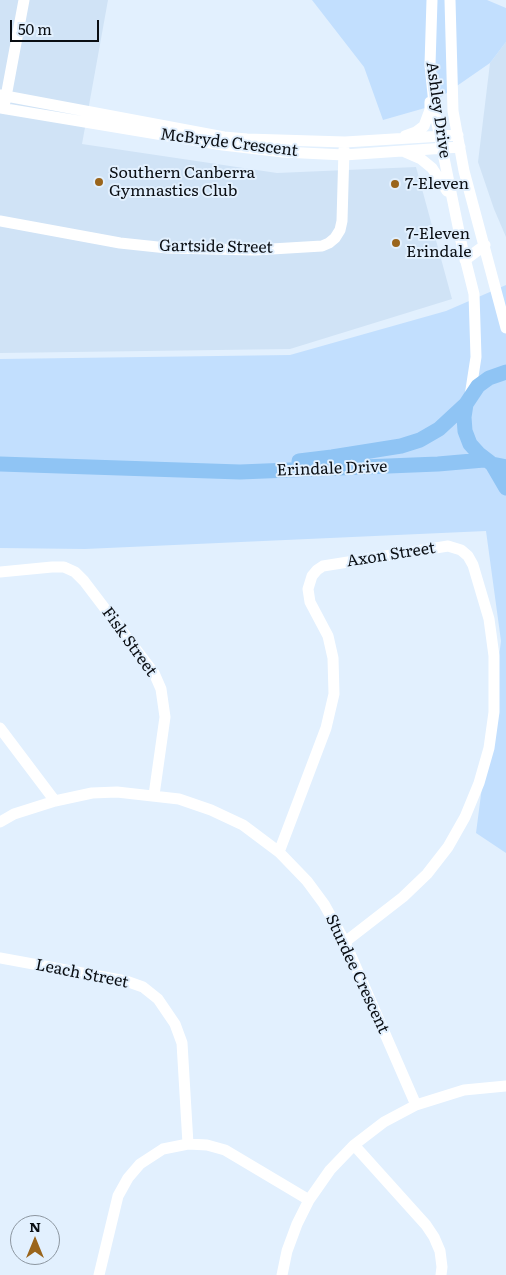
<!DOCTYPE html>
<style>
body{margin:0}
#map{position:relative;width:506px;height:1275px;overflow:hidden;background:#e2f0fe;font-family:Literata,serif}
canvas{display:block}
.north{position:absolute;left:10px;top:1215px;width:50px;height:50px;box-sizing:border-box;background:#e2f0fe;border:1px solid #8c96a0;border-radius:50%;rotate:0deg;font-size:14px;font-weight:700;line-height:20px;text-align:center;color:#0a0e13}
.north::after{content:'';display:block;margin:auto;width:18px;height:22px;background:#9a651c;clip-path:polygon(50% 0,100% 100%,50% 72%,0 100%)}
.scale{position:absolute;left:10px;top:20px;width:89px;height:22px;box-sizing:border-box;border:2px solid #0a0e13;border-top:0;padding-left:6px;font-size:15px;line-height:18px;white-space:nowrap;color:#0a0e13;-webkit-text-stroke:4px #e2f0fe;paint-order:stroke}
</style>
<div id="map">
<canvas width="506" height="1275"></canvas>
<div class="north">N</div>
<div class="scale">50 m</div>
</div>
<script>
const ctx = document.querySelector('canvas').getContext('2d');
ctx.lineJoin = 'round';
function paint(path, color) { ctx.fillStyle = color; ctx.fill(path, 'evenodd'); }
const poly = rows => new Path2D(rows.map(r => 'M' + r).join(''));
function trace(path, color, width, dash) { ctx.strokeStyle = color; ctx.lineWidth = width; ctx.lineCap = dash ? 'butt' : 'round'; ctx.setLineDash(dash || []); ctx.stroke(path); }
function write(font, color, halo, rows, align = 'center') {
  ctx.font = font + ' Literata,serif'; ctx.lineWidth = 4; ctx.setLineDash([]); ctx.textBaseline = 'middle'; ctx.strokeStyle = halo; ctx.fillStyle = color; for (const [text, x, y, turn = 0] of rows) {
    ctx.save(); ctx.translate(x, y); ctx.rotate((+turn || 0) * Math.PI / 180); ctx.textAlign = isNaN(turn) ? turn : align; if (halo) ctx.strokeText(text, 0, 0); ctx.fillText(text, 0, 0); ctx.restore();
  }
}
const built = poly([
 [0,0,108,0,82,144,277,173,416,167,452,299,290,349,0,353],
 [506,42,506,237,494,209,478,162,490,63]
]);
const green = poly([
 [312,0,487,0,506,8,506,42,490,63,425,108,383,120,364,67],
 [506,285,506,853,476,833,501,641,486,531,85,549,0,548,0,359,290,355,446,311]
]);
const minor = poly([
 [432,0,430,65,435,114,462,246,474,294,476,357,470,396],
 [450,0,453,111,464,171,506,328],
 [0,95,224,137,247,139,345,142,458,135],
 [5,102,24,0],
 [0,108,223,145,283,152,344,155,460,147],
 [405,136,416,132,424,126,430,110,430,102],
 [405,152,421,159,432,168,447,191],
 [0,221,120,243,167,248,255,250,322,246,329,243,335,238,340,230,342,221,344,149],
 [465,260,485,245],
 [0,572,52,567,64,567,75,572,84,581,154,673,161,689,165,717,154,795],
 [0,728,55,801],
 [0,822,14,814,55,801,92,793,117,792,179,799,211,810,243,825,279,852,307,881,324,904,345,942,416,1105],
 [279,852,326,728,334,694,333,658,328,636,310,602,308,589,312,576,317,570,323,566,448,546,461,550,468,556,473,565,489,619,494,656,494,712,489,748,479,783,465,817,448,847,427,874,403,897,345,942],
 [0,958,126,981,143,987,158,999,175,1024,182,1043,188,1144],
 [354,1145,426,1225,434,1237,440,1251,442,1267,441,1275],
 [99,1275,118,1196,128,1178,140,1164,163,1149,188,1144,207,1145,225,1150,309,1200],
 [282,1275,287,1251,297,1224,309,1200,330,1170,354,1145,384,1122,416,1105,464,1090,506,1086]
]);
const major = poly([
 [506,372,489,378,478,386,466,404,464,417,465,431,470,444,479,454,492,464,506,467],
 [299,461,332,457,401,446,420,440,439,429,466,404],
 [0,464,240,472,438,464,484,460],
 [492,464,506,488]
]);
const markers = [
 [99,182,5,"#9a651c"],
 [395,184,5,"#9a651c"],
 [396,243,5,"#9a651c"]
];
const streetNames = [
 ["Ashley Drive",438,110,82],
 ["McBryde Crescent",229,143,7],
 ["Gartside Street",216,247,1],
 ["Erindale Drive",332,469,-2],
 ["Axon Street",391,555,-9],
 ["Fisk Street",129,642,54],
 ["Leach Street",82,974,11],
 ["Sturdee Crescent",357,974,65]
];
const poiNames = [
 ["Southern Canberra",109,173],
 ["Gymnastics Club",109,191],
 ["7-Eleven",405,184],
 ["7-Eleven",406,234],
 ["Erindale",406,252]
];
paint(built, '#d0e3f6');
paint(green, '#c2dffe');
trace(minor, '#fff', 11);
trace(major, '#8fc4f4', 15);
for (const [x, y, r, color] of markers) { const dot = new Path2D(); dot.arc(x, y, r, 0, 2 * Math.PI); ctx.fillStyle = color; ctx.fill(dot); trace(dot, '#e2f0fe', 2); }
write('16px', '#0a0e13', '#e2f0fe', streetNames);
write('16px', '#0a0e13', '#e2f0fe', poiNames, 'left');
</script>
